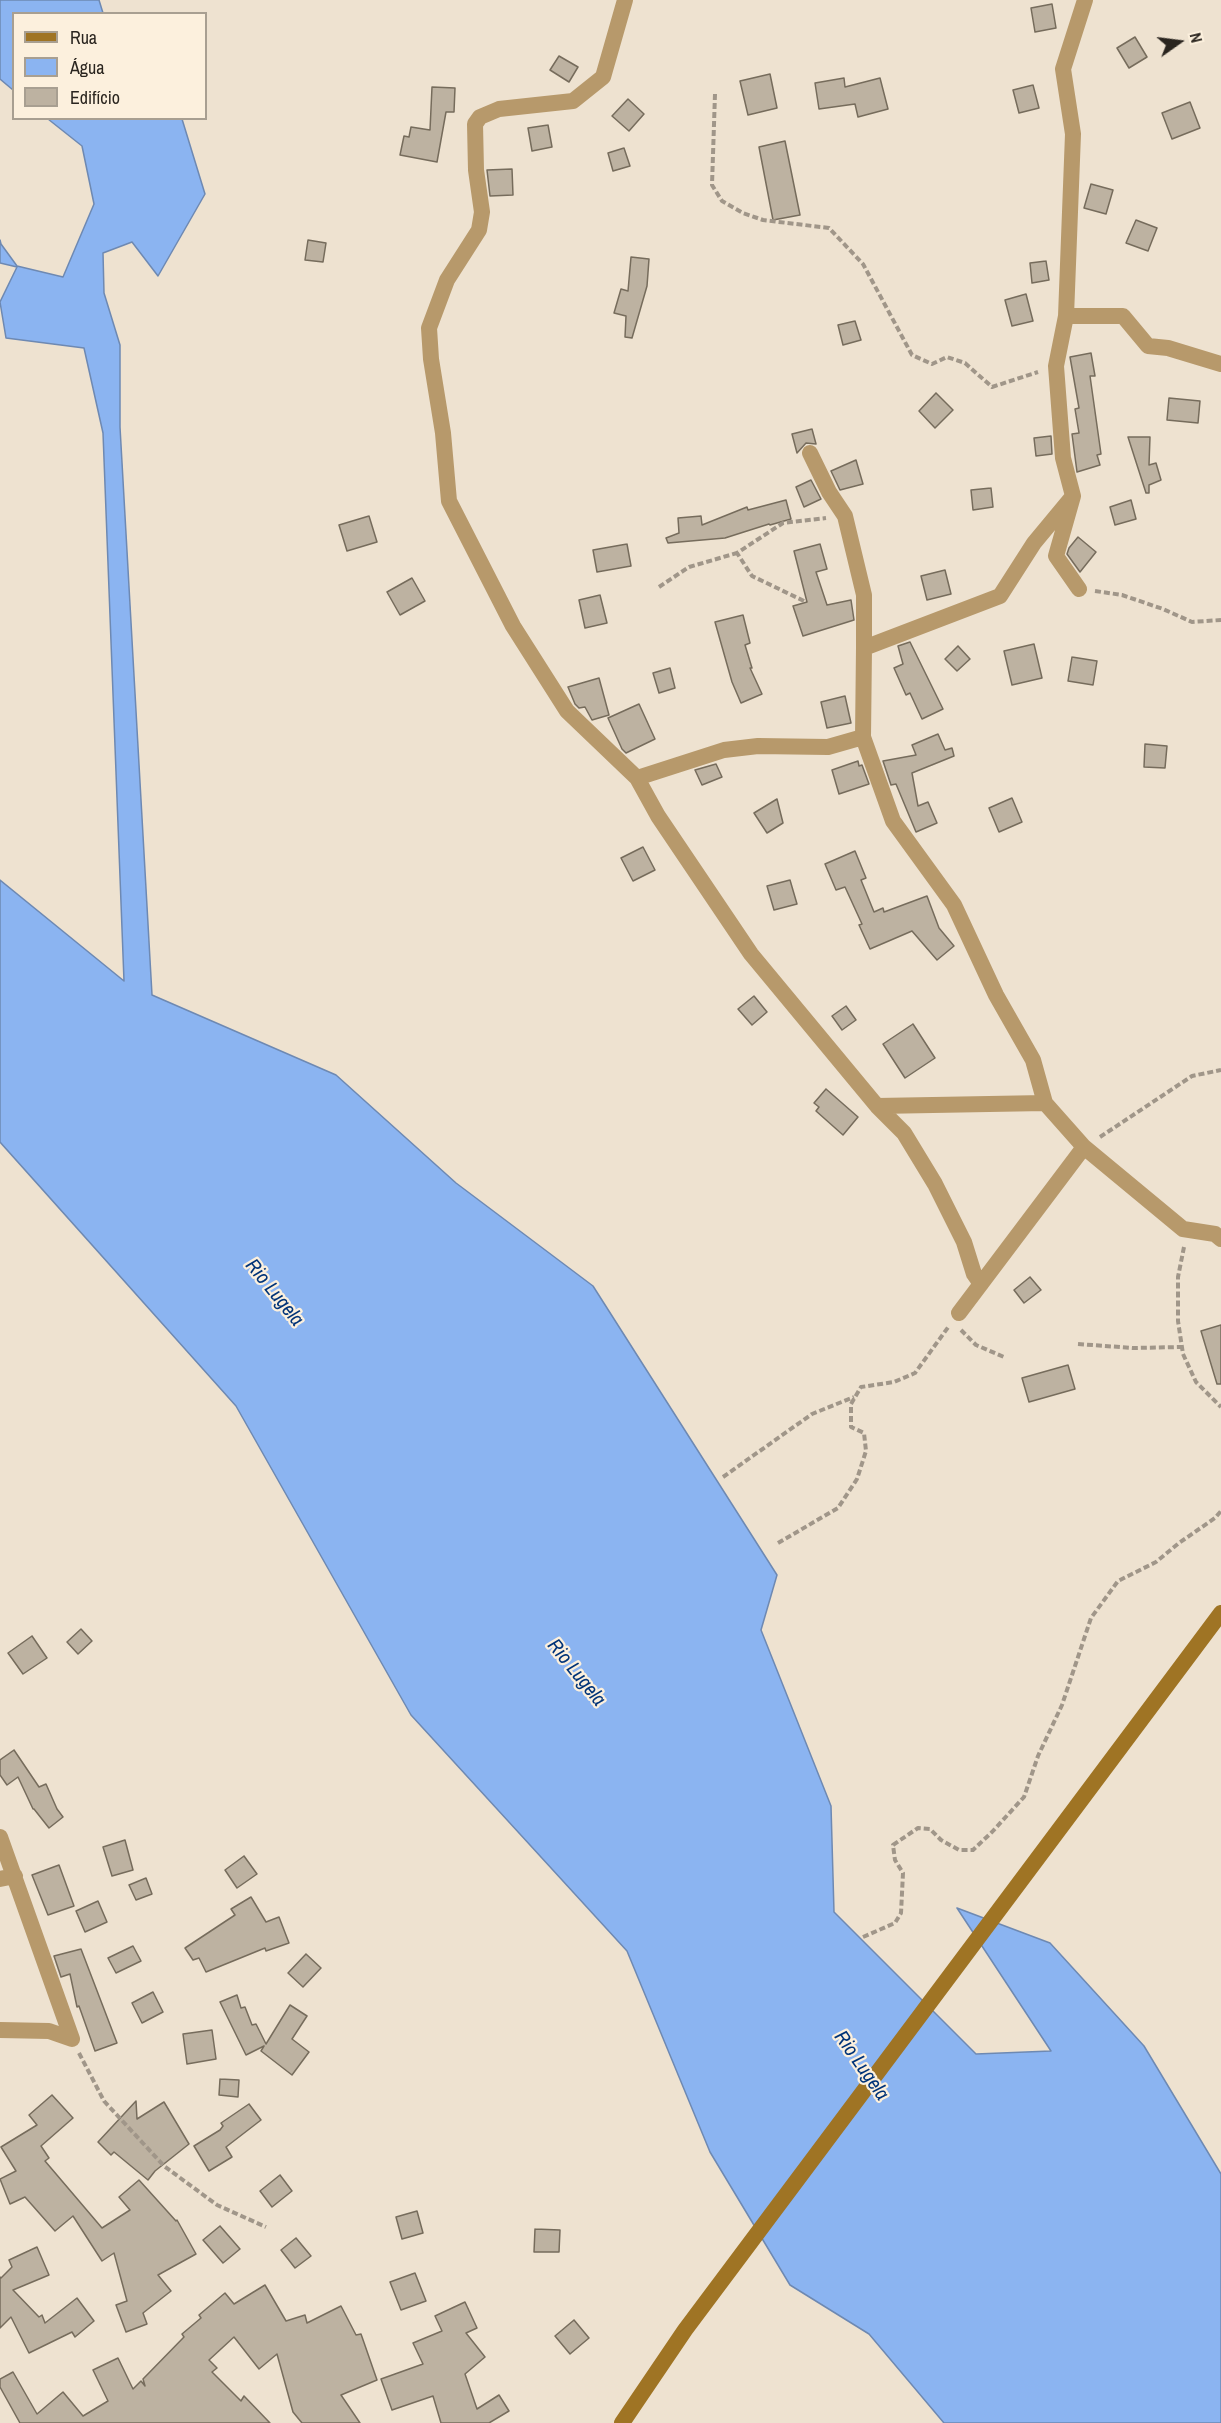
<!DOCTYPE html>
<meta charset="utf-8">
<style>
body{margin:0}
#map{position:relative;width:1221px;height:2423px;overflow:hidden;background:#eee2d0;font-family:"Archivo Narrow",sans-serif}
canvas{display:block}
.legend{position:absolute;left:12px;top:12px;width:195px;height:108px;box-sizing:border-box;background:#fcf0dd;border:2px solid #a89f91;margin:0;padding:8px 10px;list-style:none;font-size:18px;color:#2a251f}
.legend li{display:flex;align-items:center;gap:12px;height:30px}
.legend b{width:30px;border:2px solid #a89f91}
.north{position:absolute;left:1149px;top:12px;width:60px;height:60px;-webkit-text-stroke:4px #fcf0dd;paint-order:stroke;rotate:76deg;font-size:16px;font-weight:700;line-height:24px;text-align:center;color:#2a251f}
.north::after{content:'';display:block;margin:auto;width:21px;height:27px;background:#2a251f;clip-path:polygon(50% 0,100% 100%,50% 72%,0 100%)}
</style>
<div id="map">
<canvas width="1221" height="2423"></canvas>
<ul class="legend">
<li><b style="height:8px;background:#9f7424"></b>Rua</li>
<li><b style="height:16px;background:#8bb4f1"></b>Água</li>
<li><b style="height:16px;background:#bdb2a1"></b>Edifício</li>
</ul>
<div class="north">N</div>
</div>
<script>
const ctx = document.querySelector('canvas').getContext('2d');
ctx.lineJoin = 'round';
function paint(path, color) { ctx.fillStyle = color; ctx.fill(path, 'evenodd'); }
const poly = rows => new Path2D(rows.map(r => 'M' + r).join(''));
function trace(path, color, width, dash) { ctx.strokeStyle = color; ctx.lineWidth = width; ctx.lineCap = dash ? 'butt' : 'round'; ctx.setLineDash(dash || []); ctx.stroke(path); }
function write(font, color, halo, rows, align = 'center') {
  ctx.font = font + ' "Archivo Narrow",sans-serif'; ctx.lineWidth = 4.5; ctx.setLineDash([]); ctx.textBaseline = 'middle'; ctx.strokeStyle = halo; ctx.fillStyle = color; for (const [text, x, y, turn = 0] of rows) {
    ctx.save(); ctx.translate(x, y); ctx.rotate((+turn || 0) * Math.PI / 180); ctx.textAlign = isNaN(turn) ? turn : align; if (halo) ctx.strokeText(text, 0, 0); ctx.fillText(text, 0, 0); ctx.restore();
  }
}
const water = poly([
 [0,0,99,0,103,13,14,14,13,90,0,79,0,0],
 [48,119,182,119,205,194,158,276,132,242,103,253,104,293,120,345,120,427,152,995,336,1075,456,1183,593,1286,777,1575,761,1630,831,1806,834,1912,976,2054,1051,2051,957,1908,1050,1943,1144,2046,1221,2174,1221,2423,944,2423,869,2334,790,2285,710,2152,627,1951,411,1715,236,1406,0,1142,0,880,124,981,103,433,84,348,6,338,0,302,17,267,0,263,0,240,1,244,17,266,63,277,94,204,82,146,48,119]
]);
const building = poly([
 [1052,4,1056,28,1035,32,1031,8,1052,4],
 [1135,37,1147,57,1129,68,1117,48,1135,37],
 [559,56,578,67,569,82,550,70,559,56],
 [770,74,777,108,748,115,740,81,770,74],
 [844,78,845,87,880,78,888,109,858,117,855,104,819,109,815,83,844,78],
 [1033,85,1039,108,1019,113,1013,90,1033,85],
 [432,87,455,88,454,112,446,112,437,162,400,155,404,136,409,137,411,127,430,130,432,87],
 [628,99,644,114,629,131,612,116,628,99],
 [1190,102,1200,128,1172,139,1162,113,1190,102],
 [548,125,552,147,532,151,528,128,548,125],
 [785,141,800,215,773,220,759,147,785,141],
 [624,148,630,166,613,171,608,153,624,148],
 [512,169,513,195,490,196,487,170,512,169],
 [1091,184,1113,190,1106,214,1084,208,1091,184],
 [1136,220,1157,228,1148,251,1126,243,1136,220],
 [308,240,326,243,323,262,305,260,308,240],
 [631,257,649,259,647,286,632,338,625,337,626,316,614,313,621,289,628,291,631,257],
 [1046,261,1049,280,1032,283,1030,263,1046,261],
 [1026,294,1033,321,1012,326,1005,300,1026,294],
 [855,321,861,340,843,345,838,325,855,321],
 [1091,353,1095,376,1090,376,1101,454,1097,455,1100,465,1077,472,1072,434,1079,433,1075,409,1079,408,1070,357,1091,353],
 [936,393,953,410,935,428,919,411,936,393],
 [1169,398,1200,401,1198,423,1167,420,1169,398],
 [812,429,816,444,806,443,797,453,792,434,812,429],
 [1051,436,1052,454,1036,456,1034,438,1051,436],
 [1128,437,1150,437,1149,465,1156,463,1161,480,1149,485,1149,493,1146,493,1128,437],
 [856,460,863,484,840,490,831,471,856,460],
 [811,480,821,499,804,507,796,487,811,480],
 [991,488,993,507,973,510,971,490,991,488],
 [786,500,791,519,770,525,769,524,725,538,668,543,666,538,679,533,678,518,701,516,702,525,747,507,748,510,786,500],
 [1131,500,1136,519,1115,525,1110,507,1131,500],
 [369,516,377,542,347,551,339,525,369,516],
 [1078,537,1096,552,1080,572,1067,554,1069,548,1078,537],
 [627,544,631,566,597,572,593,550,627,544],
 [820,544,827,569,816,572,827,605,851,600,854,620,803,636,793,606,807,602,794,551,820,544],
 [945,570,951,594,927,600,921,576,945,570],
 [412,578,425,601,400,615,387,592,412,578],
 [600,595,607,623,585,628,579,600,600,595],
 [743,615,750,643,745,645,752,668,750,668,762,694,741,703,732,682,715,622,743,615],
 [910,642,943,709,922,719,910,693,906,695,894,668,903,664,898,646,910,642],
 [1034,644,1042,678,1012,685,1004,651,1034,644],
 [958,646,970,659,957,671,945,659,958,646],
 [1072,657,1097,661,1093,685,1068,681,1072,657],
 [670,668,675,688,659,693,653,673,670,668],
 [599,678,609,715,592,720,585,707,579,708,575,704,568,687,599,678],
 [845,696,851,723,827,728,821,702,845,696],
 [639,704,655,739,626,753,622,749,608,718,639,704],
 [938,734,945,750,952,748,954,756,912,773,918,806,928,802,937,823,916,832,896,784,891,785,883,761,916,755,912,745,938,734],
 [1145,744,1167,746,1165,768,1144,767,1145,744],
 [858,761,859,766,862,765,869,784,839,794,832,770,858,761],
 [716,764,722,777,702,785,695,770,716,764],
 [1012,798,1022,822,999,832,989,808,1012,798],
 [777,799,783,823,767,833,754,813,777,799],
 [643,847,655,870,633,881,621,858,643,847],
 [855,851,866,878,861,880,874,912,883,908,884,912,927,896,939,928,954,946,937,960,912,931,870,949,859,925,862,924,845,887,836,890,825,864,855,851],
 [790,880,797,904,774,910,767,886,790,880],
 [754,996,767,1012,752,1025,738,1009,754,996],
 [846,1006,856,1020,842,1030,832,1016,846,1006],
 [913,1024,935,1058,905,1078,883,1044,913,1024],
 [826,1089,858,1117,843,1135,816,1111,819,1107,814,1103,826,1089],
 [1030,1277,1041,1290,1024,1303,1014,1290,1030,1277],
 [1221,1325,1221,1384,1217,1384,1201,1331,1221,1325],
 [1068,1365,1075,1389,1029,1402,1022,1378,1068,1365],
 [81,1629,92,1641,78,1654,67,1642,81,1629],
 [32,1636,47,1658,23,1674,8,1653,32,1636],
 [14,1750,39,1787,46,1784,57,1809,63,1817,49,1828,34,1809,33,1809,18,1777,7,1785,0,1775,0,1760,14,1750],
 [125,1840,133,1870,112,1876,103,1847,125,1840],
 [244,1856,257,1874,237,1888,225,1870,244,1856],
 [59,1865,74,1906,48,1915,32,1875,59,1865],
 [146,1878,152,1894,136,1900,129,1885,146,1878],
 [251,1897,266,1922,279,1917,289,1943,266,1951,265,1948,206,1972,199,1958,193,1960,185,1948,235,1915,231,1909,251,1897],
 [98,1901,107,1922,85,1932,76,1911,98,1901],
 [133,1946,141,1961,116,1973,108,1958,133,1946],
 [81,1949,117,2043,95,2051,79,2006,77,2007,70,1974,61,1977,54,1956,81,1949],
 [306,1954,321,1968,303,1987,288,1973,306,1954],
 [153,1992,163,2012,142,2023,132,2003,153,1992],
 [237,1995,241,2008,245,2007,252,2025,256,2024,266,2044,290,2005,307,2016,292,2039,309,2052,292,2075,261,2051,264,2046,246,2055,220,2002,237,1995],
 [212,2030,216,2059,187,2064,183,2034,212,2030],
 [220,2079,239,2080,238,2097,219,2095,220,2079],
 [52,2095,73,2118,41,2146,49,2158,45,2161,102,2228,130,2210,119,2197,139,2180,176,2221,177,2220,196,2254,158,2275,171,2291,143,2313,147,2324,126,2332,116,2305,127,2301,114,2253,102,2261,73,2216,55,2231,25,2197,10,2204,0,2179,16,2171,1,2147,37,2125,29,2115,52,2095],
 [136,2101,137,2119,164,2102,189,2144,155,2171,148,2180,114,2152,111,2155,98,2142,136,2101],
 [249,2104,261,2120,226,2147,232,2157,209,2171,194,2146,220,2130,223,2126,221,2123,249,2104],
 [280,2175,292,2191,272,2207,260,2191,280,2175],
 [417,2211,423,2233,402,2239,396,2217,417,2211],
 [220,2226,240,2249,223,2263,203,2240,220,2226],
 [535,2229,560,2230,559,2252,534,2252,535,2229],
 [296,2238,311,2256,295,2268,281,2250,296,2238],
 [37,2247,49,2275,13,2290,39,2317,42,2315,45,2323,77,2298,94,2321,75,2337,72,2332,29,2353,11,2317,0,2328,0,2277,1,2278,12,2267,9,2260,37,2247],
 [415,2273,426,2301,401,2310,390,2282,415,2273],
 [265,2285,286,2321,305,2315,307,2323,341,2306,356,2335,361,2334,377,2380,341,2395,360,2423,302,2423,293,2412,277,2354,259,2369,234,2337,209,2360,217,2368,212,2372,241,2401,244,2396,270,2423,20,2423,0,2387,0,2379,13,2372,37,2414,63,2392,83,2416,108,2401,93,2370,118,2358,133,2389,141,2381,145,2386,143,2379,184,2337,182,2334,201,2318,199,2315,225,2293,234,2304,265,2285],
 [465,2302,477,2328,466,2333,485,2357,465,2374,477,2409,499,2395,509,2411,489,2423,441,2423,433,2396,392,2410,381,2379,423,2364,413,2343,442,2331,435,2316,465,2302],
 [574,2320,589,2338,570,2354,555,2336,574,2320]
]);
const path = poly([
 [715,94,712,185,722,201,743,213,763,220,829,228,863,264,912,355,932,364,947,357,965,363,992,387,1038,372],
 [659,587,689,567,737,553],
 [1095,591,1122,595,1163,609,1192,622,1221,620],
 [804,601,752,576,737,553,783,523,826,518],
 [1100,1137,1192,1076,1221,1070],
 [1184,1247,1178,1277,1178,1321,1183,1354,1196,1382,1221,1407],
 [961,1330,976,1345,1004,1357],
 [1078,1344,1133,1348,1182,1347],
 [723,1477,812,1414,854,1397],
 [778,1543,838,1508,857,1479,866,1451,864,1433,851,1427,851,1404,861,1387,894,1382,915,1373,949,1326],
 [863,1937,895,1923,901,1913,903,1873,895,1860,893,1845,918,1828,930,1829,941,1840,959,1850,973,1850,992,1832,1024,1797,1038,1756,1062,1705,1091,1618,1118,1581,1156,1562,1179,1543,1215,1518,1221,1511],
 [79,2053,104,2101,164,2166,217,2205,266,2227]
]);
const minor = poly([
 [625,0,603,77,573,101,499,109,480,117,475,124,476,170,482,212,479,230,447,280,429,328,431,359,443,433,449,501,513,626,567,711,637,778],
 [1066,316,1073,134,1063,69,1085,0],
 [810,453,829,492,845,516,864,595,864,648,1000,596,1034,543,1073,496],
 [1079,589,1056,556,1073,496,1063,458,1056,366,1066,316,1123,316,1148,346,1168,348,1221,364],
 [864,648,863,737,893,821,954,905,996,995,1033,1060,1045,1103],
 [863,737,828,747,758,746,724,750,637,778,658,816,751,954,877,1106,1045,1103,1084,1147],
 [877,1106,904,1133,935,1184,964,1242,974,1274,981,1284],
 [959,1313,1084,1147,1183,1229,1215,1234,1221,1239],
 [0,1837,72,2039,49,2031,0,2030],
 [0,1879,15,1876]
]);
const secondary = poly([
 [622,2423,685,2330,1221,1613]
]);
const waterNames = [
 ["Rio Lugela",274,1293,51],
 ["Rio Lugela",576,1673,51],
 ["Rio Lugela",861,2066,55]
];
paint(water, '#8bb4f1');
trace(water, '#6e89b2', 1.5);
paint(building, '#bdb2a1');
trace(building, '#766c5c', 1.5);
trace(path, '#a09689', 4, [6, 3]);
trace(minor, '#b7996b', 16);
trace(secondary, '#9f7424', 16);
write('italic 20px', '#003378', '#fcf0dd', waterNames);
</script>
